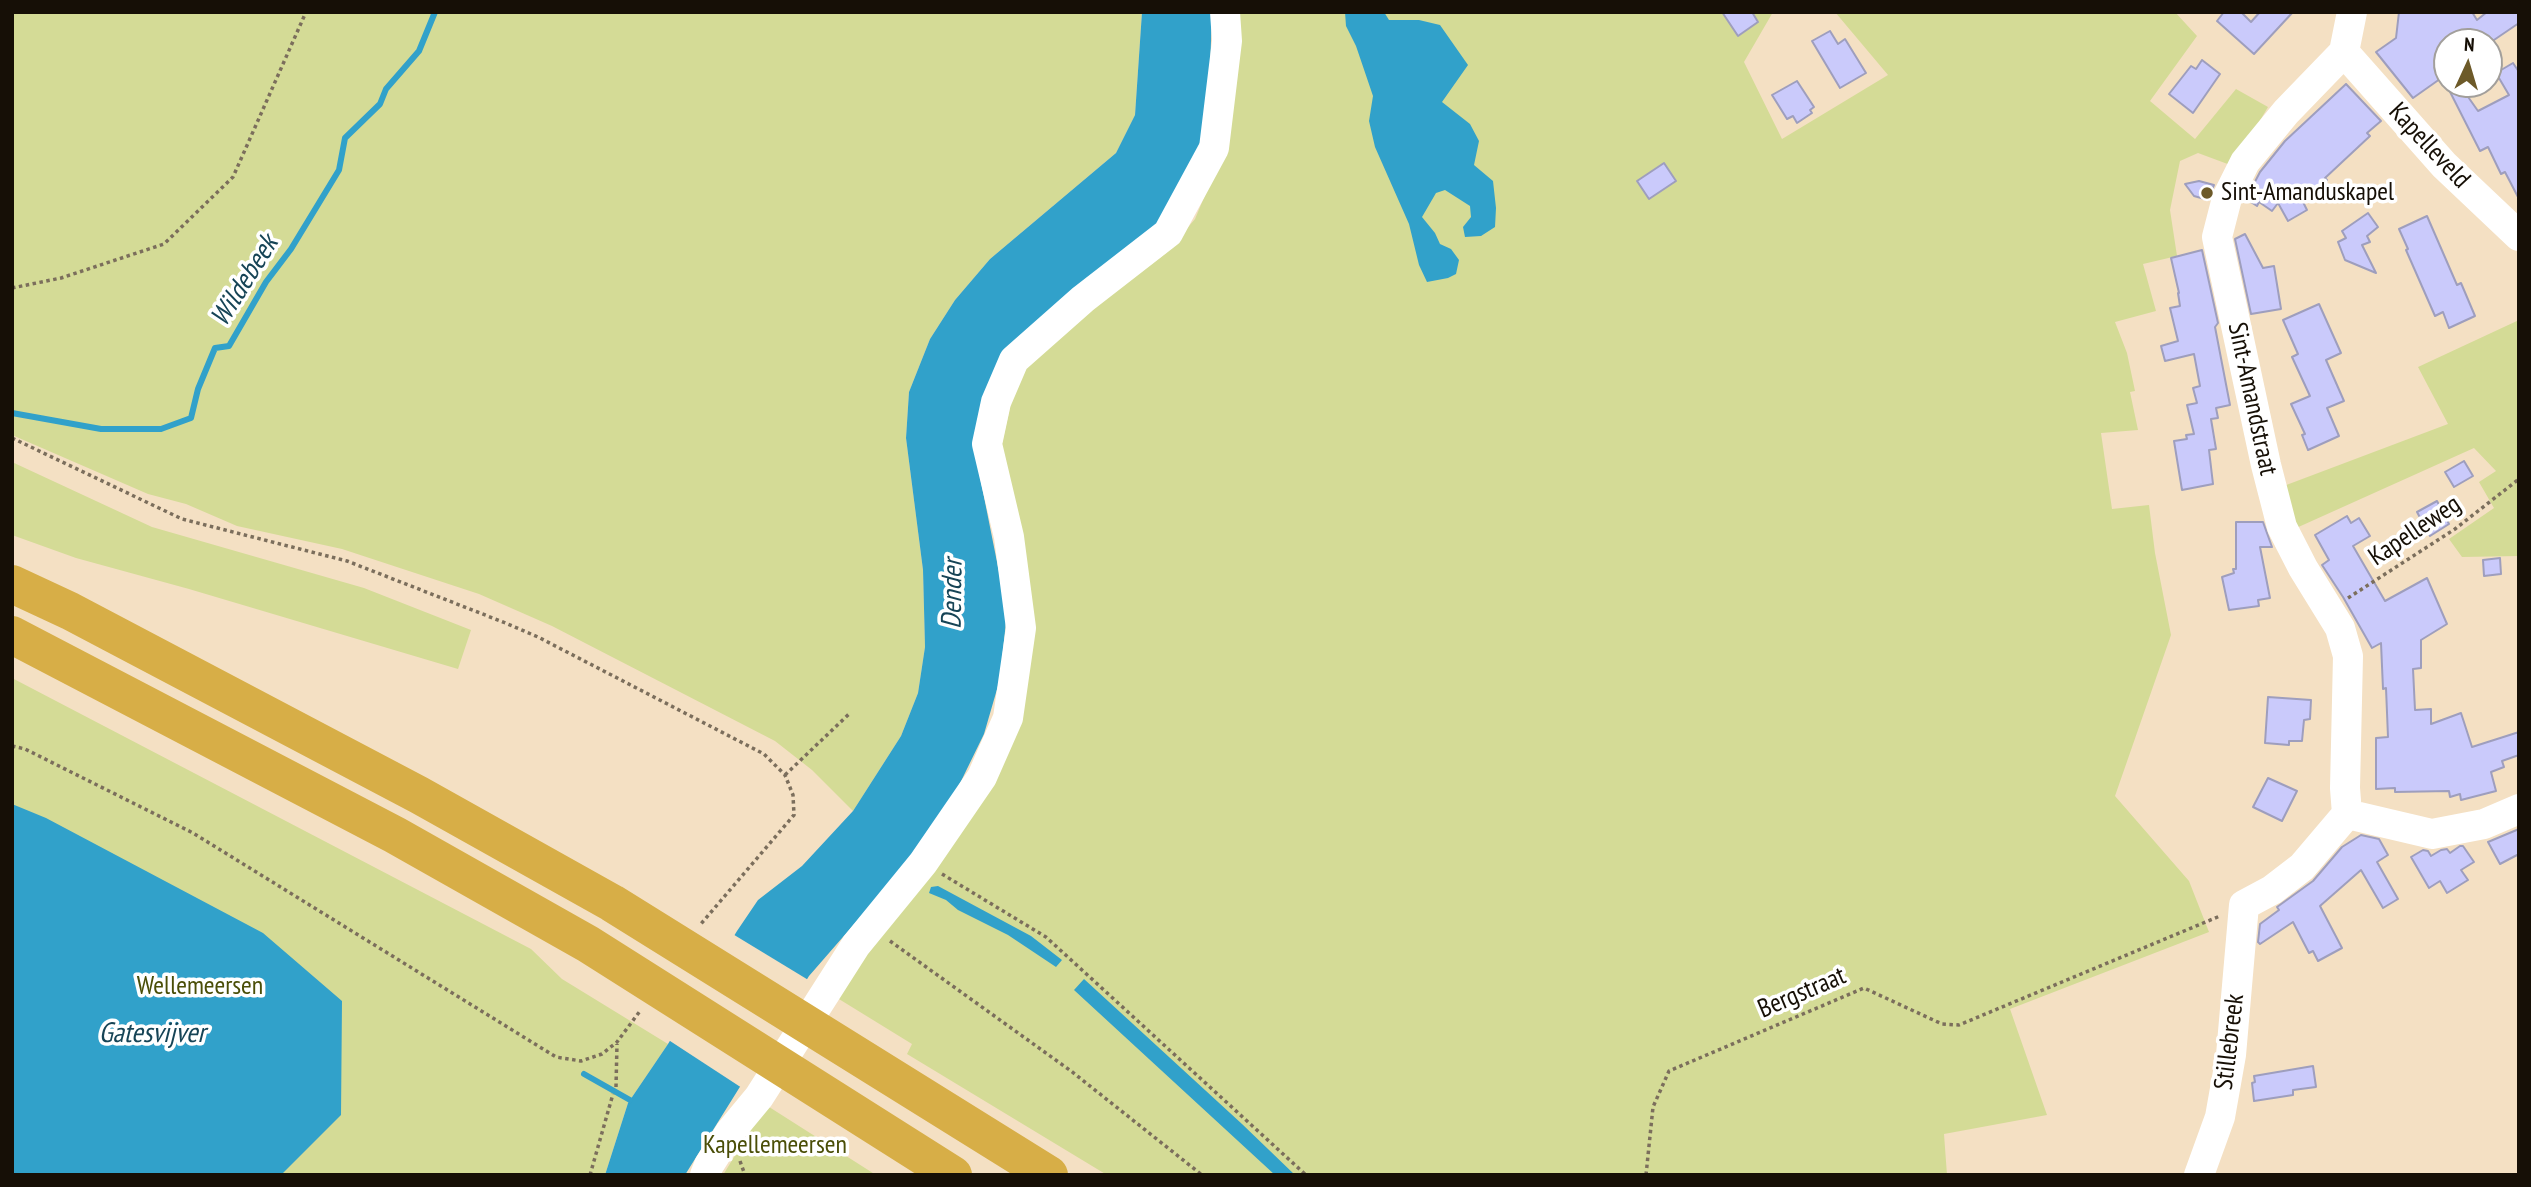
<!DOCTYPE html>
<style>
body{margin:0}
#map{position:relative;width:2531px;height:1187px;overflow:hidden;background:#f4e0c3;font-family:"PT Sans Narrow",sans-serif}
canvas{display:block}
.frame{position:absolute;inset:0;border:14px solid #160f06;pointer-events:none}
.north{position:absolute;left:2433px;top:28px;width:70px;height:70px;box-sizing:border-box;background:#fff;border:2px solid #a29f9b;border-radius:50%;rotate:4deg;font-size:19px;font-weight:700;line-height:28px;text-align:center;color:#160f06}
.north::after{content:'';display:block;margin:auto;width:24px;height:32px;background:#6d5a29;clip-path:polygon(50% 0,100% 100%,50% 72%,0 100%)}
</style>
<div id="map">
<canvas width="2531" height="1187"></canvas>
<div class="frame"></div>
<div class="north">N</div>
</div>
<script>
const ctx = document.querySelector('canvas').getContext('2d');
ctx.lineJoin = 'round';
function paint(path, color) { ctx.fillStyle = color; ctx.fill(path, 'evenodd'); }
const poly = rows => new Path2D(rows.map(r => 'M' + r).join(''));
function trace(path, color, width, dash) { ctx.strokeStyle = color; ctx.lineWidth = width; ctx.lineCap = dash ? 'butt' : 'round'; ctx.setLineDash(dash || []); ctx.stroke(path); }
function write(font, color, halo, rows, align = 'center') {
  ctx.font = font + ' "PT Sans Narrow",sans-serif'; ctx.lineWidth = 7; ctx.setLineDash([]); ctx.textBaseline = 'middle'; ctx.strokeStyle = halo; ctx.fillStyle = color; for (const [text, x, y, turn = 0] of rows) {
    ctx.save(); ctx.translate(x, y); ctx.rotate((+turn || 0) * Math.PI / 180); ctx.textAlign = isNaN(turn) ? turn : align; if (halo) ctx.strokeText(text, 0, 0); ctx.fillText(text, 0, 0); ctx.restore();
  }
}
const green = poly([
 [12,12,1142,12,1135,115,1116,153,990,259,955,300,930,339,909,392,906,438,923,570,925,647,918,693,901,736,853,811,812,770,775,741,552,626,479,594,342,549,237,526,186,504,148,494,12,435],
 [1236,12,1773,12,1744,62,1782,139,1888,75,1835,12,2175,12,2197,36,2150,101,2195,139,2236,89,2268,107,2233,166,2198,153,2180,161,2170,210,2177,256,2143,264,2156,311,2115,322,2127,353,2135,391,2130,392,2138,430,2101,433,2112,509,2149,505,2155,553,2171,635,2115,796,2189,881,2209,932,2010,1009,2047,1115,1944,1134,1947,1175,1107,1175,907,1054,912,1044,834,996,1025,697,1001,448,1014,390,1028,364,1059,334,1166,253,1195,219,1213,176],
 [2519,320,2519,556,2462,557,2449,539,2494,508,2479,482,2496,471,2474,448,2294,529,2281,487,2448,424,2418,367],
 [12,462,152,527,364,588,471,630,458,669,189,589,76,558,12,535],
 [12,678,531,949,562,979,668,1044,628,1103,605,1175,12,1175],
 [766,1105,876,1175,723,1175]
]);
const water = poly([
 [1142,12,1212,12,1209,100,1203,134,1177,207,1054,313,977,462,1007,612,1000,679,984,734,946,812,916,853,809,976,685,1175,605,1175,628,1103,668,1044,737,931,758,900,802,866,853,811,901,736,918,693,925,647,923,570,906,438,909,392,930,339,955,300,990,259,1116,153,1135,115],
 [1345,12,1384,12,1389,20,1419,20,1440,25,1468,65,1442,102,1470,124,1479,141,1474,165,1493,181,1496,208,1495,227,1481,236,1465,237,1463,227,1471,217,1470,206,1445,190,1436,193,1422,217,1435,233,1440,244,1451,249,1459,260,1456,274,1448,278,1427,282,1419,265,1409,224,1375,147,1369,121,1373,96,1356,46,1346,26],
 [12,804,46,818,263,933,342,1001,341,1115,281,1175,12,1175],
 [938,886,1031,936,1062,960,1056,967,1008,935,958,910,946,900,929,893,931,887],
 [1084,979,1242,1124,1295,1175,1275,1175,1074,990]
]);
const pier = poly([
 [731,933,810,981,742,1088,667,1039]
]);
const stream = poly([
 [12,413,101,429,161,429,191,418,198,389,215,348,229,346,266,282,291,249,339,170,345,138,380,104,386,89,419,51,435,12],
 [584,1074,630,1100]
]);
const building = poly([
 [1722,12,1752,12,1758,22,1738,36,1722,12],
 [2224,12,2241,12,2251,22,2260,12,2293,12,2254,54,2217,21,2224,12],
 [2399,12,2472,12,2477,20,2487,12,2519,12,2519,23,2491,42,2447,42,2447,74,2413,98,2376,52,2396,38,2399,12],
 [1830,31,1838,44,1845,39,1866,73,1840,88,1812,41,1830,31],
 [2202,60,2220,74,2193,113,2169,94,2191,66,2196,69,2202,60],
 [2513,63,2519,72,2519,199,2505,172,2501,174,2488,147,2480,151,2443,78,2447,76,2447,84,2459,84,2478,111,2509,95,2496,73,2513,63],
 [1797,81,1814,107,1810,110,1812,113,1797,123,1793,116,1787,119,1772,95,1797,81],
 [2346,84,2381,121,2367,133,2370,136,2325,178,2327,180,2303,202,2307,210,2288,221,2278,203,2272,211,2259,202,2257,206,2246,199,2260,172,2285,141,2346,84],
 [1664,163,1676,181,1649,199,1637,181,1664,163],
 [2199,181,2214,185,2208,200,2194,196,2185,184,2199,181],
 [2368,213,2378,227,2367,236,2370,242,2362,245,2376,273,2345,260,2338,242,2346,238,2342,231,2368,213],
 [2427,216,2457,285,2461,283,2475,316,2449,328,2443,312,2435,316,2406,250,2408,249,2399,229,2427,216],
 [2245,234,2263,268,2274,266,2281,309,2251,314,2235,239,2245,234],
 [2202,250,2218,323,2215,327,2230,405,2216,408,2218,418,2211,419,2216,449,2209,450,2213,484,2182,490,2174,441,2187,439,2186,435,2194,434,2187,405,2197,403,2193,388,2200,386,2194,354,2165,361,2161,346,2178,341,2170,308,2180,306,2178,293,2179,293,2171,258,2202,250],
 [2319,304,2341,353,2326,360,2344,401,2327,408,2339,436,2308,450,2302,435,2305,434,2291,404,2310,396,2292,357,2298,354,2283,320,2319,304],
 [2464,461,2473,476,2454,487,2445,472,2464,461],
 [2437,501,2449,524,2430,536,2417,512,2437,501],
 [2347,516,2351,523,2359,518,2370,536,2353,546,2385,601,2427,578,2447,624,2421,640,2421,668,2413,669,2415,710,2431,709,2431,724,2461,713,2472,747,2519,732,2519,755,2502,761,2504,767,2491,772,2496,791,2461,800,2460,794,2450,797,2449,791,2395,792,2395,788,2376,789,2376,738,2388,737,2386,688,2383,689,2381,643,2372,648,2343,597,2322,565,2329,560,2315,535,2347,516],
 [2236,522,2263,522,2272,547,2260,547,2270,598,2258,600,2259,606,2229,610,2222,577,2234,573,2233,569,2236,569,2236,522],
 [2500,558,2501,574,2484,576,2483,560,2500,558],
 [2268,697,2311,700,2310,719,2304,720,2302,741,2289,741,2289,745,2265,743,2268,697],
 [2268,778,2297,791,2282,821,2253,807,2268,778],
 [2519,829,2519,854,2500,864,2488,842,2519,829],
 [2361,835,2379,839,2388,855,2377,862,2398,899,2383,908,2361,870,2320,906,2342,948,2318,961,2313,951,2309,953,2293,922,2260,944,2258,942,2260,924,2279,910,2277,907,2313,881,2342,847,2361,835],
 [2460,846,2463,846,2474,862,2461,870,2468,880,2447,893,2440,881,2429,888,2411,857,2423,850,2428,851,2431,856,2441,850,2447,849,2450,853,2460,846],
 [2313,1066,2316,1087,2293,1090,2293,1095,2254,1101,2252,1083,2255,1082,2254,1076,2313,1066]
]);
const path = poly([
 [12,288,61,278,164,244,233,177,306,12],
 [12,438,182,519,347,561,503,622,538,637,764,754,785,775,793,795,794,815,700,925],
 [2348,598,2455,529,2519,479],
 [12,746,25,749,193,833,556,1057,581,1061,602,1054,617,1042,640,1011],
 [785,775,849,714],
 [942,874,1046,937,1306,1175],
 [890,941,1071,1071,1202,1175],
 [616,1087,617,1044],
 [740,1161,745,1175],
 [590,1175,613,1094],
 [1646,1175,1653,1107,1669,1071,1864,988,1942,1024,1959,1025,2220,916]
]);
const minor = poly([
 [2344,52,2444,165,2519,236],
 [2347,814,2345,788,2348,656,2340,628,2303,568,2282,527,2266,465,2217,237,2227,198,2245,162,2286,112,2344,52,2352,12],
 [2347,814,2432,834,2484,824,2519,809],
 [705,1175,709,1165,730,1132,759,1097,856,945,923,863,982,777,1008,718,1021,628,1009,537,987,444,996,402,1014,360,1083,299,1168,233,1214,148,1227,41,1225,12],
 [2199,1175,2220,1117,2231,1055,2244,905,2272,890,2302,867,2347,814]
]);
const highway = poly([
 [12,584,70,611,419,795,612,903,1049,1175],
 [12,635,395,835,588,944,953,1175]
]);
const markers = [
 [2207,193,7,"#6d5a29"]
];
const streetNames = [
 ["Kapelleveld",2429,146,47],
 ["Sint-Amandstraat",2252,399,78],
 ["Kapelleweg",2415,531,-34],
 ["Bergstraat",1802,993,-23],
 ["Stillebreek",2230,1042,-83]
];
const poiNames = [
 ["Sint-Amanduskapel",2221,193]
];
const parkNames = [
 ["Wellemeersen",200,987],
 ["Kapellemeersen",775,1146]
];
const waterNames = [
 ["Wildebeek",245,281,-58],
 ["Dender",953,594,-89],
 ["Gatesvijver",152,1034]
];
paint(green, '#d4db96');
paint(water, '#31a1ca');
paint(pier, '#f4e0c3');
trace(stream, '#31a1ca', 6);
paint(building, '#cacafb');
trace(building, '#9e9ebd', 2);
trace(path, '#7b6e5c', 3.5, [3.5, 3.5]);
trace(minor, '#fff', 30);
trace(highway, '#d7ae47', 38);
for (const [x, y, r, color] of markers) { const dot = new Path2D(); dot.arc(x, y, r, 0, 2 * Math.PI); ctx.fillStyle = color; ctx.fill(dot); trace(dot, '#fff', 2.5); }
write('26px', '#160f06', '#fff', streetNames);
write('26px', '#160f06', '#fff', poiNames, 'left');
write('26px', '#4a4e07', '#fff', parkNames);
write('italic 28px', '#164456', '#fff', waterNames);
</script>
